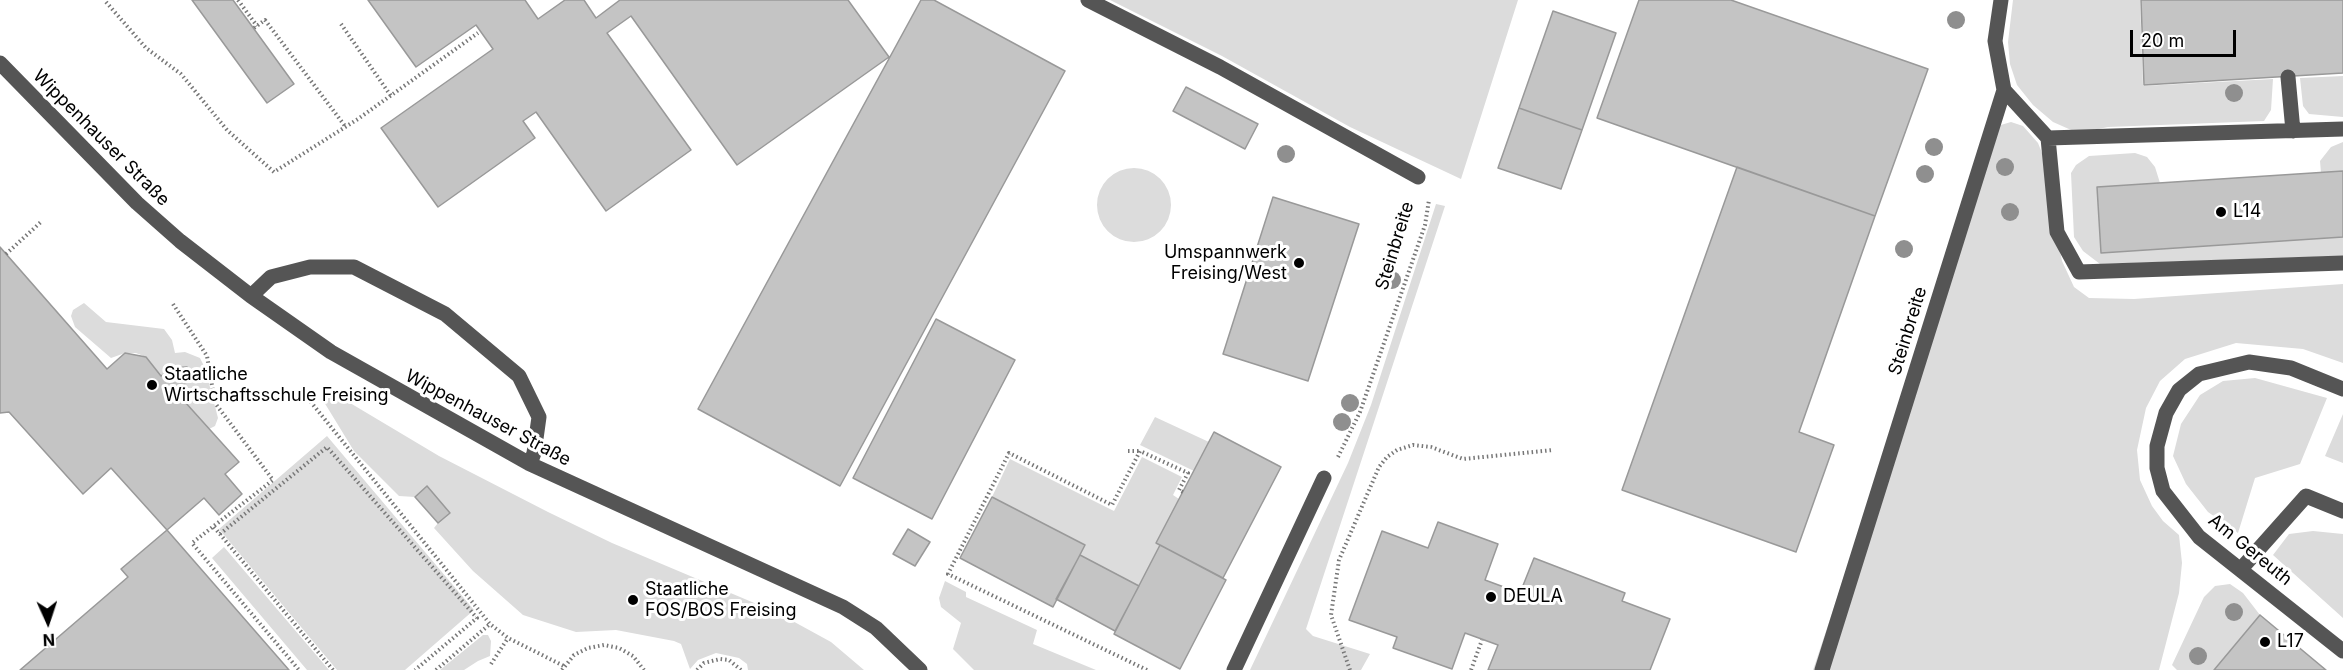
<!DOCTYPE html>
<meta charset="utf-8">
<style>
body{margin:0}
#map{position:relative;width:2343px;height:670px;overflow:hidden;background:#fff;font-family:Inter,sans-serif}
canvas{display:block}
.north{position:absolute;left:18px;top:592px;width:60px;height:60px;-webkit-text-stroke:4px #fff;paint-order:stroke;rotate:177deg;font-size:16px;font-weight:700;line-height:24px;text-align:center;color:#000}
.north::after{content:'';display:block;margin:auto;width:21px;height:27px;background:#000;clip-path:polygon(50% 0,100% 100%,50% 72%,0 100%)}
.scale{position:absolute;left:2130px;top:30px;width:106px;height:27px;box-sizing:border-box;border:3px solid #000;border-top:0;padding-left:8px;font-size:18px;line-height:21px;white-space:nowrap;color:#000;-webkit-text-stroke:4px #fff;paint-order:stroke}
</style>
<div id="map">
<canvas width="2343" height="670"></canvas>
<div class="north">N</div>
<div class="scale">20 m</div>
</div>
<script>
const ctx = document.querySelector('canvas').getContext('2d');
ctx.lineJoin = 'round';
function paint(path, color) { ctx.fillStyle = color; ctx.fill(path, 'evenodd'); }
const poly = rows => new Path2D(rows.map(r => 'M' + r).join(''));
function trace(path, color, width, dash) { ctx.strokeStyle = color; ctx.lineWidth = width; ctx.lineCap = dash ? 'butt' : 'round'; ctx.setLineDash(dash || []); ctx.stroke(path); }
function write(font, color, halo, rows, align = 'center') {
  ctx.font = font + ' Inter,sans-serif'; ctx.lineWidth = 6; ctx.setLineDash([]); ctx.textBaseline = 'middle'; ctx.strokeStyle = halo; ctx.fillStyle = color; for (const [text, x, y, turn = 0] of rows) {
    ctx.save(); ctx.translate(x, y); ctx.rotate((+turn || 0) * Math.PI / 180); ctx.textAlign = isNaN(turn) ? turn : align; if (halo) ctx.strokeText(text, 0, 0); ctx.fillText(text, 0, 0); ctx.restore();
  }
}
const green = poly([
 [1110,0,1518,0,1461,179,1350,127,1222,56],
 [2013,0,2140,0,2143,86,2273,79,2271,110,2264,121,2108,127,2078,133,2053,122,2033,105,2017,85,2010,64,2008,42],
 [2343,76,2343,117,2309,114,2303,106,2300,78],
 [2011,122,2023,126,2038,143,2046,163,2050,199,2062,261,2074,287,2089,298,2134,299,2343,284,2343,363,2303,349,2236,343,2185,359,2160,381,2146,408,2137,450,2140,480,2152,506,2163,521,2179,535,2182,563,2179,593,2159,670,1813,670,1994,127],
 [2343,142,2343,171,2321,173,2320,161,2331,147],
 [2135,153,2147,157,2155,167,2160,183,2097,188,2101,253,2343,237,2343,256,2100,264,2083,251,2074,237,2071,173,2076,165,2089,156],
 '1097 205a37 37 0 1 1 74 0a37 37 0 1 1-74 0Z',
 [1436,204,1445,206,1306,629,1313,636,1370,654,1361,670,1250,670,1348,463,1371,405],
 [84,303,106,322,164,329,172,340,175,353,185,352,200,358,205,368,218,418,215,426,209,429,176,392,188,381,187,367,171,368,161,376,146,357,136,353,125,353,111,358,75,327,71,316,73,310],
 [2255,378,2327,398,2300,464,2255,478,2238,533,2208,512,2186,484,2173,456,2181,424,2200,395,2223,381],
 [325,393,335,394,439,456,548,512,612,543,778,613,831,642,864,670,748,670,747,664,739,658,716,653,698,660,690,669,681,644,674,641,616,630,576,632,523,615,473,571,434,528,438,523,426,487,415,497,399,496,354,451,324,402,322,395],
 [2343,414,2343,463,2325,456],
 [1155,417,1209,442,1194,471,1140,445],
 [327,436,474,610,405,670,337,670,219,529],
 [1142,457,1182,477,1173,495,1179,499,1156,543,1160,545,1139,586,1080,555,992,497,1010,459,1114,511],
 [2313,531,2343,534,2343,618,2273,555,2289,534],
 [224,547,329,670,307,670,212,558],
 [945,581,966,592,966,597,1037,630,1033,644,1096,670,974,670,953,649,961,623,941,607,939,598],
 [2230,584,2243,593,2260,615,2214,670,2177,670,2172,665,2204,597,2215,586],
 [483,635,488,635,491,641,490,656,478,661,464,670,440,670]
]);
const building = poly([
 [192,0,233,0,294,84,267,103,192,0],
 [368,0,525,0,538,19,565,0,584,0,596,18,620,0,848,0,889,57,737,165,631,16,607,33,691,150,606,211,536,112,523,121,535,138,438,207,381,128,493,49,476,25,416,67,368,0],
 [921,0,934,0,1065,71,840,486,698,409,921,0],
 [1639,0,1731,0,1928,69,1875,216,1597,118,1639,0],
 [2141,0,2343,0,2343,73,2144,85,2141,0],
 [1553,11,1616,33,1582,130,1519,108,1553,11],
 [1186,87,1258,124,1245,149,1173,111,1186,87],
 [1519,108,1582,130,1561,189,1498,168,1519,108],
 [1737,167,1875,216,1799,432,1834,445,1796,552,1622,490,1737,167],
 [2343,171,2343,237,2101,253,2097,187,2343,171],
 [1273,197,1359,224,1308,381,1223,354,1273,197],
 [0,247,107,369,125,353,146,357,161,376,171,368,187,367,188,381,176,392,239,462,225,474,242,494,219,515,204,498,167,530,111,468,83,494,9,412,0,413,0,247],
 [936,319,1015,360,932,519,853,478,936,319],
 [1214,432,1281,467,1223,578,1156,543,1214,432],
 [427,486,450,513,438,523,415,497,427,486],
 [992,497,1085,545,1053,607,960,558,992,497],
 [1438,522,1498,544,1485,580,1520,593,1534,558,1625,593,1622,601,1670,619,1650,670,1488,670,1498,645,1465,633,1452,669,1393,648,1397,637,1349,620,1382,531,1428,548,1438,522],
 [908,529,930,542,915,566,893,554,908,529],
 [167,530,289,670,20,670,128,577,121,569,167,530],
 [1160,545,1226,580,1180,669,1114,634,1160,545],
 [1080,555,1139,586,1115,631,1056,599,1080,555],
 [2260,615,2326,670,2214,670,2260,615]
]);
const path = poly([
 [238,0,257,26],
 [106,2,146,48,181,74,227,130,274,172,358,119,478,33],
 [341,24,391,96],
 [254,28,265,20,345,126],
 [6,254,42,221],
 [173,304,207,356,215,403,273,480,192,543,299,670],
 [302,391,490,624,508,638,564,666],
 [1128,451,1139,451],
 [1338,457,1360,412,1425,225,1429,200],
 [214,527,333,670],
 [220,534,327,447,477,618,415,670],
 [491,664,508,638],
 [436,670,490,624],
 [562,670,574,655,588,648,604,645,619,648,633,656,644,670],
 [697,670,704,663,720,659,729,660,741,670],
 [1147,670,948,574,1009,453,1112,505,1140,451,1188,473,1179,490,1183,492],
 [1350,670,1331,615,1339,560,1379,467,1387,457,1397,450,1413,445,1431,447,1463,459,1553,450],
 [1471,670,1482,640]
]);
const minor = poly([
 [1088,0,1220,67,1418,177],
 [0,63,137,203,180,241,251,296,331,352,530,464,843,607,876,628,920,670],
 [2288,77,2293,131],
 [2004,90,2048,138,2343,129],
 [2048,138,2057,232,2079,272,2343,263],
 [251,296,271,277,310,267,354,267,445,314,519,376,539,417,534,453,530,464],
 [2343,389,2291,368,2249,362,2199,374,2179,390,2166,413,2157,446,2157,468,2163,491,2199,537,2343,651],
 [2241,569,2306,496,2343,511],
 [1234,670,1324,478],
 [1822,670,2004,90,1995,41,2001,0]
]);
const trees = [
 [1956,20],
 [2234,93],
 [1934,147],
 [1286,154],
 [2005,167],
 [1925,174],
 [2010,212],
 [1904,249],
 [1392,280],
 [1350,403],
 [1342,422],
 [2234,612],
 [2198,656]
];
const markers = [
 [2221,212,6,"#000"],
 [1299,263,6,"#000"],
 [152,385,6,"#000"],
 [1491,597,6,"#000"],
 [633,600,6,"#000"],
 [2265,642,6,"#000"]
];
const streetNames = [
 ["Wippenhauser Straße",101,138,45],
 ["Steinbreite",1395,246,-73],
 ["Steinbreite",1908,331,-73],
 ["Wippenhauser Straße",488,418,28],
 ["Am Gereuth",2250,550,39]
];
const poiNames = [
 ["L14",2233,212],
 ["Umspannwerk",1287,253,"right"],
 ["Freising/West",1287,274,"right"],
 ["Staatliche",164,375],
 ["Wirtschaftsschule Freising",164,396],
 ["Staatliche",645,590],
 ["FOS/BOS Freising",645,611],
 ["DEULA",1503,597],
 ["L17",2277,642]
];
paint(green, '#dcdcdc');
paint(building, '#c4c4c4');
trace(building, '#999', 1.5);
trace(path, '#777', 4, [1.5, 3]);
trace(minor, '#555', 15);
ctx.fillStyle = '#8f8f8f';
for (const [x, y] of trees) { ctx.beginPath(); ctx.arc(x, y, 9, 0, 2 * Math.PI); ctx.fill(); }
for (const [x, y, r, color] of markers) { const dot = new Path2D(); dot.arc(x, y, r, 0, 2 * Math.PI); ctx.fillStyle = color; ctx.fill(dot); trace(dot, '#fff', 2); }
write('18px', '#000', '#fff', streetNames);
write('18px', '#000', '#fff', poiNames, 'left');
</script>
